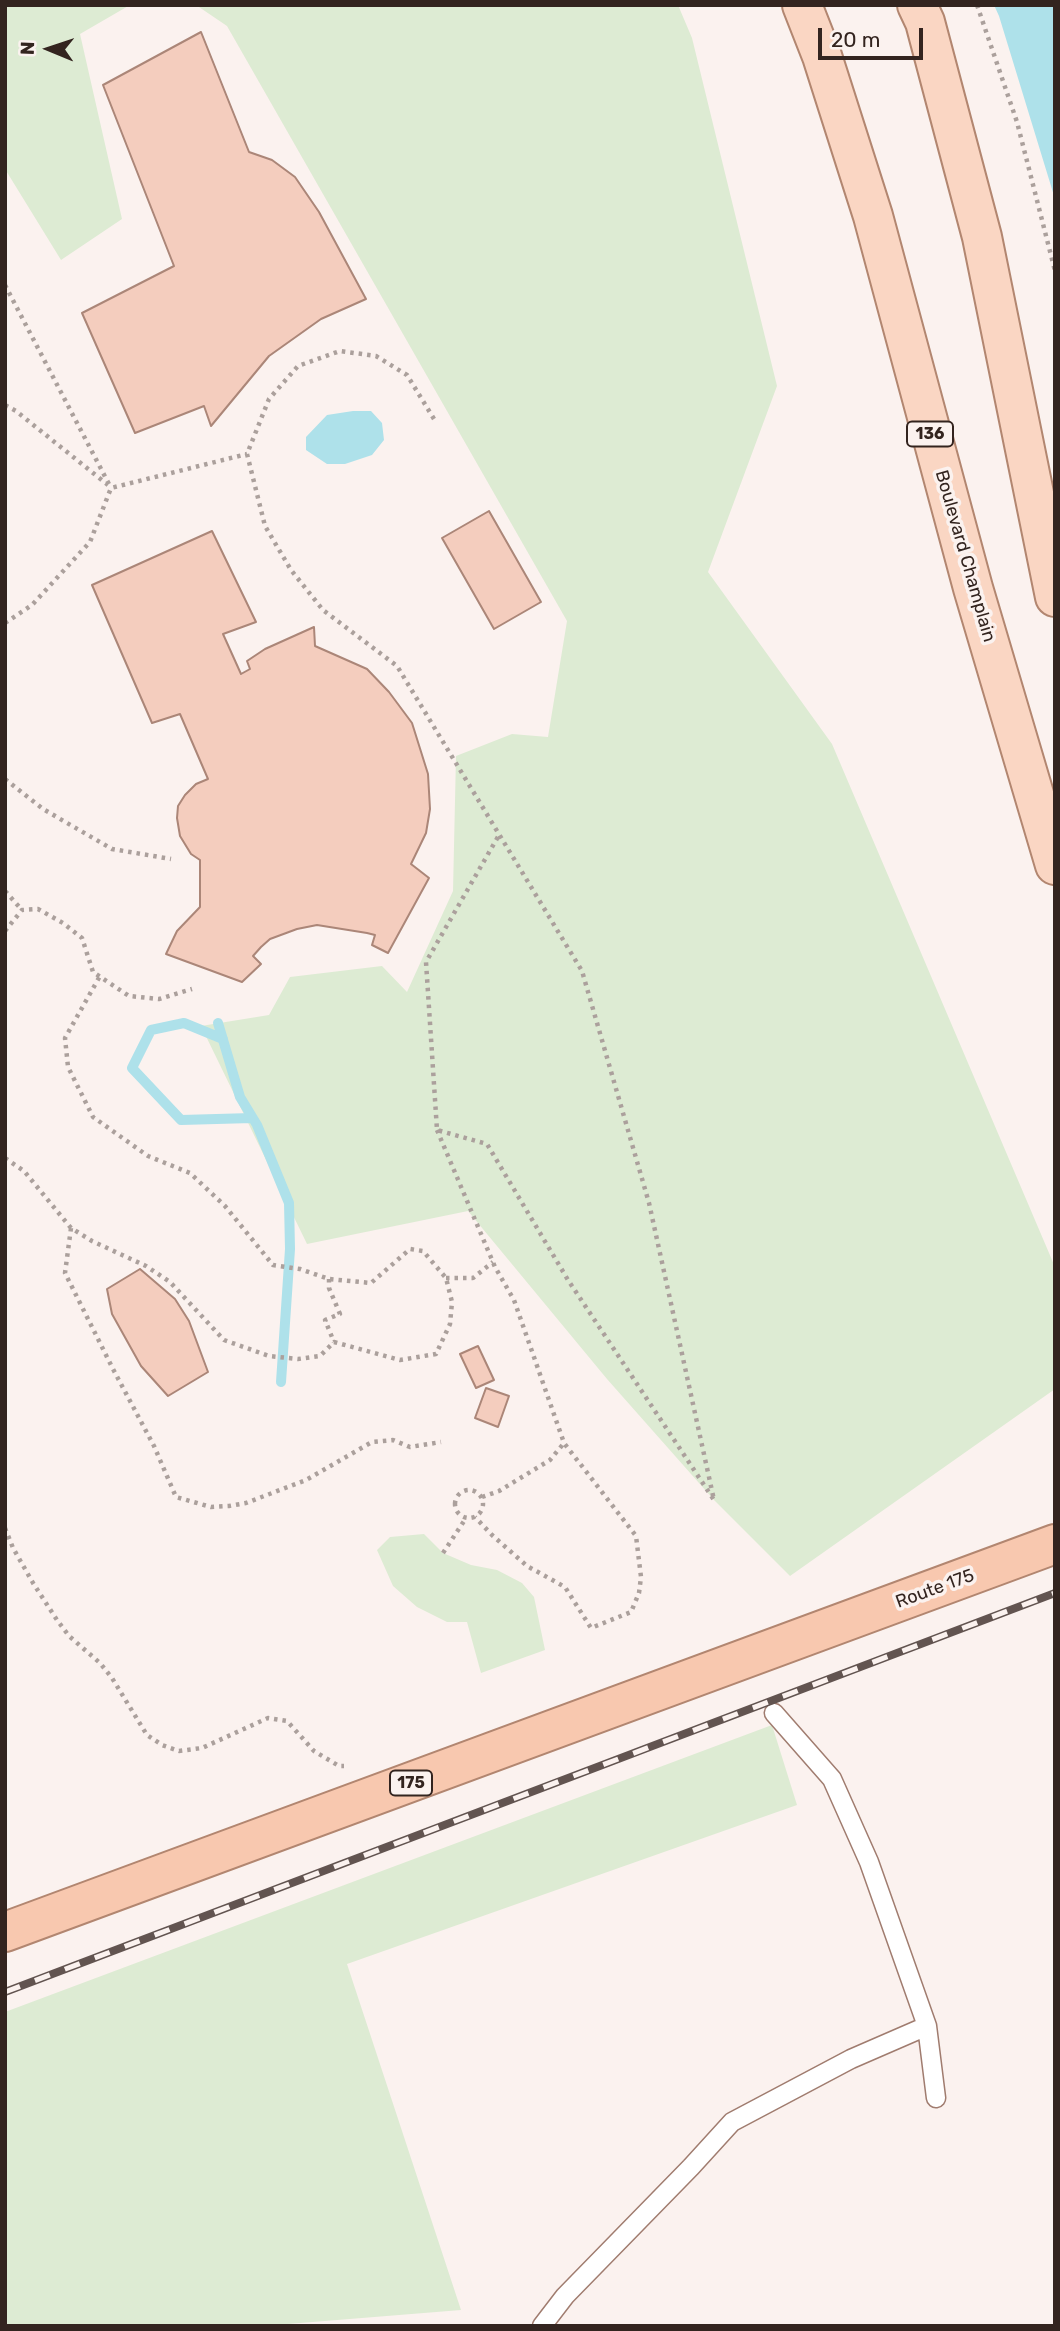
<!DOCTYPE html>
<style>
body{margin:0}
#map{position:relative;width:1060px;height:2331px;overflow:hidden;background:#fbf2ef;font-family:Rubik,sans-serif}
canvas{display:block}
.frame{position:absolute;inset:0;border:7px solid #33241f;pointer-events:none}
.north{position:absolute;left:14px;top:14px;width:70px;height:70px;-webkit-text-stroke:5px #fbf2ef;paint-order:stroke;rotate:272deg;font-size:19px;font-weight:700;line-height:28px;text-align:center;color:#33241f}
.north::after{content:'';display:block;margin:auto;width:24px;height:32px;background:#33241f;clip-path:polygon(50% 0,100% 100%,50% 72%,0 100%)}
.scale{position:absolute;left:818px;top:28px;width:105px;height:32px;box-sizing:border-box;border:4px solid #33241f;border-top:0;padding-left:9px;font-size:21px;line-height:24px;white-space:nowrap;color:#33241f;-webkit-text-stroke:5px #fbf2ef;paint-order:stroke}
</style>
<div id="map">
<canvas width="1060" height="2331"></canvas>
<div class="frame"></div>
<div class="north">N</div>
<div class="scale">20 m</div>
</div>
<script>
const ctx = document.querySelector('canvas').getContext('2d');
ctx.lineJoin = 'round';
function paint(path, color) { ctx.fillStyle = color; ctx.fill(path, 'evenodd'); }
const poly = rows => new Path2D(rows.map(r => 'M' + r).join(''));
function trace(path, color, width, dash) { ctx.strokeStyle = color; ctx.lineWidth = width; ctx.lineCap = dash ? 'butt' : 'round'; ctx.setLineDash(dash || []); ctx.stroke(path); }
function write(font, color, halo, rows, align = 'center') {
  ctx.font = font + ' Rubik,sans-serif'; ctx.lineWidth = 7; ctx.setLineDash([]); ctx.textBaseline = 'middle'; ctx.strokeStyle = halo; ctx.fillStyle = color; for (const [text, x, y, turn = 0] of rows) {
    ctx.save(); ctx.translate(x, y); ctx.rotate((+turn || 0) * Math.PI / 180); ctx.textAlign = isNaN(turn) ? turn : align; if (halo) ctx.strokeText(text, 0, 0); ctx.fillText(text, 0, 0); ctx.restore();
  }
}
const green = poly([
 [5,5,130,5,80,34,122,219,61,260,5,169],
 [196,5,678,5,692,38,777,386,708,572,832,744,1055,1267,1055,1389,790,1576,714,1500,607,1379,468,1211,307,1244,201,1026,269,1015,290,977,382,966,407,992,453,891,456,756,512,734,548,737,567,621,227,26],
 [424,1534,443,1553,471,1565,497,1570,522,1583,534,1597,545,1650,481,1673,467,1622,447,1622,417,1607,393,1586,377,1550,390,1537],
 [772,1725,797,1805,347,1964,461,2310,263,2326,5,2326,5,2012]
]);
const water = poly([
 [994,5,1055,5,1055,199,999,16],
 [353,411,371,411,382,423,384,440,372,455,345,464,327,464,306,450,306,437,327,415]
]);
const stream = poly([
 [218,1023,240,1097,257,1125,289,1203,290,1249,281,1382],
 [223,1039,184,1023,151,1030,132,1068,181,1120,252,1118]
]);
const building = poly([
 [201,32,249,152,272,160,295,177,319,212,366,299,321,319,269,356,211,426,204,406,135,433,82,313,174,266,103,85,201,32],
 [489,511,541,602,494,629,442,538,489,511],
 [212,531,256,622,223,634,241,674,250,669,247,661,265,649,314,627,315,646,367,669,389,692,412,723,428,774,430,809,426,833,411,864,429,878,388,953,372,945,375,935,367,933,317,925,297,929,270,939,261,947,253,956,261,964,242,982,166,954,177,931,200,907,200,860,191,854,180,836,177,818,178,806,185,795,196,784,208,779,180,714,152,723,92,585,212,531],
 [140,1269,175,1299,189,1321,208,1372,168,1396,141,1366,112,1314,107,1289,140,1269],
 [478,1346,494,1380,476,1388,460,1354,478,1346],
 [486,1388,509,1396,498,1427,475,1418,486,1388]
]);
const path = poly([
 [977,5,1017,122,1055,271],
 [5,285,111,488],
 [5,405,16,411,108,485],
 [434,419,407,375,376,356,340,351,298,366,269,399,247,454,265,526,291,570,323,610,397,666,582,971,649,1203,714,1500,568,1280,487,1144,437,1130,426,962,499,835],
 [5,623,32,605,90,542,111,488,247,454],
 [5,779,43,809,112,849,171,859],
 [5,891,22,910],
 [5,931,22,910,38,909,63,923,82,938,93,972,129,996,159,999,192,989],
 [437,1130,495,1267,514,1300,564,1443,636,1536,641,1577,639,1593,631,1612,591,1628,565,1587,527,1566,492,1535,475,1517],
 [5,1158,24,1171,71,1228,92,1241,146,1266,170,1282,224,1340,269,1356,298,1359,320,1356,334,1342,400,1360,436,1354,450,1324,452,1302,446,1278,423,1251,410,1249,371,1283,329,1279,300,1269,273,1265,225,1206,190,1173,148,1156,93,1117,68,1067,65,1038,100,976],
 [71,1228,65,1273,113,1369,154,1446,176,1497,211,1507,229,1506,246,1503,306,1480,372,1442,393,1440,410,1447,441,1442],
 [446,1278,473,1278,493,1262],
 [329,1279,329,1288,340,1314,325,1320,334,1342],
 '455 1504a14 14 0 1 1 28 0a14 14 0 1 1-28 0Z',
 [482,1497,499,1491,550,1460,564,1443],
 [5,1528,13,1548,33,1583,57,1620,69,1636,100,1663,112,1678,147,1735,162,1745,179,1751,202,1748,268,1718,287,1721,314,1751,339,1766,344,1766],
 [443,1553,466,1518]
]);
const service = poly([
 [774,1713,832,1779,869,1862,927,2026,936,2098],
 [542,2326,565,2296,691,2167,732,2122,851,2059,927,2026]
]);
const primary = poly([
 [802,5,822,56,873,216,973,588,1055,865],
 [917,5,925,22,982,237,1055,597]
]);
const trunk = poly([
 [5,1932,1055,1544]
]);
const rail = poly([
 [5,1992,1055,1593]
]);
const shields = [
 [930,434,46],
 [411,1783,42]
];
const shieldNames = [
 ["136",930,434],
 ["175",411,1783]
];
const streetNames = [
 ["Boulevard Champlain",965,556,74],
 ["Route 175",935,1589,-20]
];
paint(green, '#ddebd3');
paint(water, '#aee1ea');
trace(stream, '#aee1ea', 10);
paint(building, '#f4cdbe');
trace(building, '#ab8678', 2);
trace(service, '#a07c6f', 21);
trace(primary, '#b28670', 42);
trace(trunk, '#b28670', 42);
trace(path, '#aba09c', 4.5, [3.5, 5]);
trace(service, '#fff', 18);
trace(primary, '#fad6c3', 38);
trace(trunk, '#f8c8af', 38);
trace(rail, '#625450', 8);
trace(rail, '#fbf2ef', 5, [16]);
for (const [x, y, w] of shields) { const box = new Path2D(); box.roundRect(x - w / 2, y - 12.5, w, 25, 5); ctx.fillStyle = '#fbf2ef'; ctx.fill(box); trace(box, '#33241f', 2); }
write('bold 16px', '#33241f', null, shieldNames);
write('18px', '#33241f', '#fbf2ef', streetNames);
</script>
